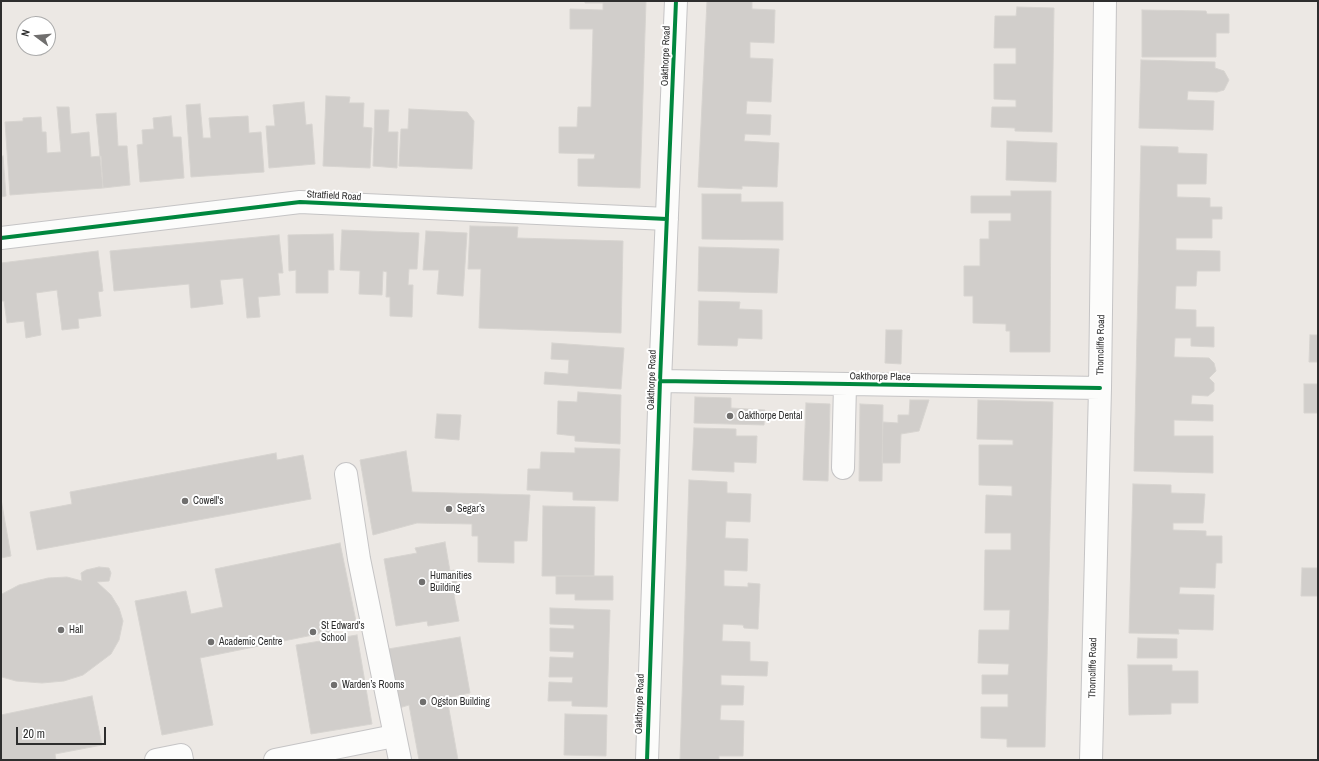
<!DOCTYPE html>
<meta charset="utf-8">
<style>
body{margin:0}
#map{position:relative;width:1319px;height:761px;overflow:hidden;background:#ece8e4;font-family:"Archivo Narrow",sans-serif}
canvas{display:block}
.frame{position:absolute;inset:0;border:2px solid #2e2e2e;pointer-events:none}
.north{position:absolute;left:16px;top:16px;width:40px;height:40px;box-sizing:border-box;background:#fff;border:1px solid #ababab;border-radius:50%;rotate:286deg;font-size:11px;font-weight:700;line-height:16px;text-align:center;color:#2e2e2e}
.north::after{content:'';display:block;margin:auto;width:14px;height:18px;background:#706f6e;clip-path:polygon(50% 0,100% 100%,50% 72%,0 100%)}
.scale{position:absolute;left:16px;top:727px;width:90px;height:18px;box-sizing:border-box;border:2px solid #2e2e2e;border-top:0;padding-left:5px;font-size:12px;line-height:14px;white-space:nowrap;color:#2e2e2e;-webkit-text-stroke:3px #fff;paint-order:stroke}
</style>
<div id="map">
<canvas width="1319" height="761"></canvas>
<div class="frame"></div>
<div class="north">N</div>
<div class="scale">20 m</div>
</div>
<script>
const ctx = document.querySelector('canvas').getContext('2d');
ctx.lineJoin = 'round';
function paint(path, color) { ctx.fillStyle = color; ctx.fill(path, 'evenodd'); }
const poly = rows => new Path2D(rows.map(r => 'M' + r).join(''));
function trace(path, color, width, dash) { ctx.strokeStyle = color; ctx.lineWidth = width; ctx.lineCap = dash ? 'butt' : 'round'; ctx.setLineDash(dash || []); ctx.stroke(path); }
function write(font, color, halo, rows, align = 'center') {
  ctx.font = font + ' "Archivo Narrow",sans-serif'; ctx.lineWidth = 4; ctx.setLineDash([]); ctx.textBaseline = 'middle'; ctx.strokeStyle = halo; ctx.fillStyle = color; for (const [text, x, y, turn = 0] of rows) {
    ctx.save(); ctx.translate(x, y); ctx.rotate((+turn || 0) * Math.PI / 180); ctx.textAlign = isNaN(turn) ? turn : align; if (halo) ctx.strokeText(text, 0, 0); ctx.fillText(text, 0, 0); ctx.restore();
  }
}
const building = poly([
 [585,1,646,1,640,188,578,186,578,159,594,159,595,154,559,153,559,127,577,127,578,107,591,107,593,29,570,29,570,9,603,10,603,3,585,3,585,1],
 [707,1,752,1,752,9,775,10,774,43,750,42,750,58,773,59,771,102,747,101,746,114,771,115,770,135,745,134,744,141,779,143,777,187,742,186,742,189,698,187,707,1],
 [1017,7,1054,8,1052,132,1015,131,1015,128,991,127,992,107,1016,107,1016,100,994,99,994,64,1016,64,1016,48,994,48,995,16,1016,16,1017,7],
 [1142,10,1206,11,1207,14,1229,14,1229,33,1216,33,1216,57,1142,57,1142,10],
 [1141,60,1215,62,1215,68,1224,71,1229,80,1224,90,1217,92,1188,91,1187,100,1214,101,1213,130,1139,128,1141,60],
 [326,96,350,97,349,103,364,103,363,127,372,128,370,168,323,166,326,96],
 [304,102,306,125,312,124,315,164,269,168,266,126,275,126,273,105,304,102],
 [200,104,203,138,211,138,209,118,248,116,249,133,261,132,264,172,191,177,186,105,200,104],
 [57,107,69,107,71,134,89,132,91,157,101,156,103,188,10,195,5,122,23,121,23,118,41,117,42,132,46,132,47,153,61,152,57,107],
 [409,109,467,112,474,121,472,169,399,166,401,129,408,129,409,109],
 [375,110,389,110,388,132,398,132,397,168,373,166,375,110],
 [116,113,118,146,127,146,130,185,103,188,96,114,116,113],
 [171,116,173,137,181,137,184,178,140,182,137,145,143,144,142,130,154,129,153,118,171,116],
 [1007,141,1057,143,1056,182,1006,180,1007,141],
 [1141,146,1178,147,1178,153,1207,154,1206,184,1177,184,1177,197,1210,198,1210,207,1222,207,1222,219,1212,219,1212,238,1176,238,1176,250,1220,251,1220,271,1197,271,1196,286,1176,286,1175,309,1196,310,1196,327,1214,327,1214,347,1191,346,1191,338,1175,338,1174,357,1209,358,1214,363,1216,371,1209,378,1214,383,1214,391,1208,396,1192,395,1191,404,1213,405,1213,421,1174,420,1174,436,1213,436,1213,473,1134,471,1141,146],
 [3,156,6,196,1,197,1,157,3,156],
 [1011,191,1051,191,1050,352,1010,352,1010,331,1006,331,1006,324,973,323,973,296,964,296,964,266,980,266,980,239,989,239,989,221,1011,221,1011,213,971,213,971,196,1011,196,1011,191],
 [702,194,741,194,741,202,783,202,783,240,702,239,702,194],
 [470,226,518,227,517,238,623,241,621,333,479,328,481,269,468,269,470,226],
 [342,230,419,233,417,269,409,269,408,285,413,285,412,317,390,316,390,297,386,297,387,272,383,271,382,295,359,294,360,271,340,270,342,230],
 [426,231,467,233,463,296,437,294,439,270,423,270,426,231],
 [333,234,334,270,328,270,328,293,296,293,296,270,289,271,288,235,333,234],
 [279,235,283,273,278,273,280,295,258,297,260,317,247,318,243,278,220,280,223,304,191,308,189,284,114,291,110,251,279,235],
 [699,247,779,249,777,293,698,291,699,247],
 [98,251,103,291,98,292,101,316,78,319,79,328,62,330,57,290,36,293,41,335,26,338,24,321,7,323,4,301,1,301,1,263,98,251],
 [699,301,740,302,739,309,762,310,762,339,738,338,737,346,698,345,699,301],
 [886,330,902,330,901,364,885,363,886,330],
 [1310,335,1318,335,1318,362,1309,362,1310,335],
 [552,343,624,348,621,389,544,384,545,372,568,374,569,360,551,359,552,343],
 [1304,384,1318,384,1318,413,1304,413,1304,384],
 [578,392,621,395,620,444,575,441,575,436,557,434,558,401,577,402,578,392],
 [695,397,731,398,731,408,765,410,764,425,694,423,695,397],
 [910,400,929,400,919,431,901,434,900,463,882,463,883,422,898,423,898,415,909,415,910,400],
 [978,400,1053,402,1045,747,1007,747,1007,739,981,738,981,707,1008,707,1008,694,982,694,982,675,1008,675,1009,664,978,663,979,630,1009,630,1010,610,984,610,985,550,1011,550,1011,533,985,533,986,495,1012,496,1012,486,979,485,979,445,1013,445,1013,440,977,439,978,400],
 [806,403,830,404,828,481,803,480,806,403],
 [860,404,883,405,882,481,859,481,860,404],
 [437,414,461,415,459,440,435,438,437,414],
 [694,428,736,429,736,436,757,436,756,463,734,462,734,472,692,470,694,428],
 [575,448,620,449,618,501,573,500,573,492,527,490,528,469,540,469,541,452,575,453,575,448],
 [406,451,412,492,530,495,527,541,514,541,514,563,478,562,478,536,472,536,472,524,417,523,373,535,360,460,406,451],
 [276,453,277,460,303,455,311,499,37,550,30,512,72,504,70,492,276,453],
 [689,480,727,482,727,493,751,494,750,522,726,521,725,538,748,539,747,571,724,570,724,586,748,587,748,583,760,584,758,629,744,628,743,625,723,624,722,641,750,642,750,661,768,662,767,676,721,675,721,685,744,686,743,705,721,705,720,720,744,721,743,756,719,756,719,760,680,760,689,480],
 [1133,484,1171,485,1171,493,1205,494,1203,523,1173,523,1173,530,1206,531,1206,536,1222,536,1222,563,1216,563,1215,588,1180,587,1179,594,1214,595,1213,630,1178,629,1179,634,1129,633,1133,484],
 [1,499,11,556,1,558,1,499],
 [543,506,595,507,594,576,542,576,543,506],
 [445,542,450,571,454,570,459,594,454,595,459,621,428,626,427,621,396,626,384,559,417,553,415,548,445,542],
 [340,543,357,626,200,658,213,725,162,735,135,601,186,591,191,614,223,607,215,569,340,543],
 [99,567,109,568,111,573,109,581,97,582,111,595,119,608,123,621,119,640,111,654,83,675,64,681,42,683,16,681,2,677,1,591,2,594,19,585,48,578,67,577,82,581,81,573,86,570,99,567],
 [1302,568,1318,568,1318,596,1301,596,1302,568],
 [556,576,613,576,613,600,575,600,575,594,556,594,556,576],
 [550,608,610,610,607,707,572,706,572,701,548,701,549,682,572,683,573,677,549,677,550,657,573,658,574,652,550,651,550,628,574,629,574,625,550,624,550,608],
 [357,635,372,724,311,734,296,645,357,635],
 [460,637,470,693,447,698,458,760,419,760,409,705,399,708,388,649,460,637],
 [1138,638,1177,639,1177,658,1137,658,1138,638],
 [1128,665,1172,665,1172,671,1198,671,1198,703,1171,703,1171,714,1129,715,1128,665],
 [92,696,102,745,55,754,56,760,1,760,1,715,92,696],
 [565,714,607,715,606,756,564,755,565,714]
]);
const minor = poly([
 [1,238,300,202,667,219],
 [660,381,1100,388],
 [843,468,845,385],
 [346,474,359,559,400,760],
 [156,760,181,755,182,760],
 [275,760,394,736],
 [647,760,660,381,676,1],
 [1091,760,1100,388,1105,1]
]);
const cycleway = poly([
 [1,238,300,202,667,219],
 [660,381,1100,388],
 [647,760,660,381,676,1]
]);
const markers = [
 [730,416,4,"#706f6e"],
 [185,501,4,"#706f6e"],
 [449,509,4,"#706f6e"],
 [422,582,4,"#706f6e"],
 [61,630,4,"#706f6e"],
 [313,632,4,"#706f6e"],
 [211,642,4,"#706f6e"],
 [334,685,4,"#706f6e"],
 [423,702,4,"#706f6e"]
];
const streetNames = [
 ["Oakthorpe Road",666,56,-88],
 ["Stratfield Road",334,196,3],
 ["Thorncliffe Road",1101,345,-89],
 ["Oakthorpe Place",880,377,1],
 ["Oakthorpe Road",652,380,-88],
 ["Thorncliffe Road",1093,668,-89],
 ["Oakthorpe Road",640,704,-88]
];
const poiNames = [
 ["Oakthorpe Dental",738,416],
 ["Cowell's",193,501],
 ["Segar’s",457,509],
 ["Humanities",430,576],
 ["Building",430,588],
 ["St Edward's",321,626],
 ["School",321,638],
 ["Hall",69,630],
 ["Academic Centre",219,642],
 ["Warden’s Rooms",342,685],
 ["Ogston Building",431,702]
];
paint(building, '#d1cecb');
trace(building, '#d7d4d0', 1);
trace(minor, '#c5c4c5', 24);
trace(minor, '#fcfcfb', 22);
trace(cycleway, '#00873e', 4);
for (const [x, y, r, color] of markers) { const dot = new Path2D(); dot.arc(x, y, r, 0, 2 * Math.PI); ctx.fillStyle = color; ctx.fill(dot); trace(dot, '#fff', 1.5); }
write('10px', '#2e2e2e', '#fff', streetNames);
write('10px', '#2e2e2e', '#fff', poiNames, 'left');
</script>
